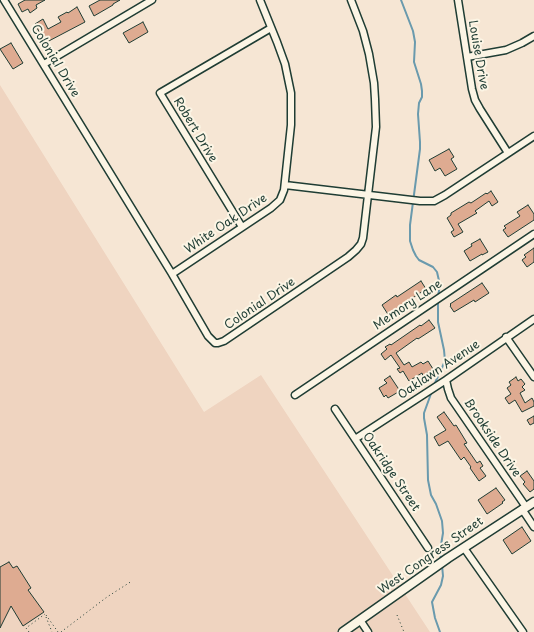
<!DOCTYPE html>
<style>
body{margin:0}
canvas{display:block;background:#f6e6d4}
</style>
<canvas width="534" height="632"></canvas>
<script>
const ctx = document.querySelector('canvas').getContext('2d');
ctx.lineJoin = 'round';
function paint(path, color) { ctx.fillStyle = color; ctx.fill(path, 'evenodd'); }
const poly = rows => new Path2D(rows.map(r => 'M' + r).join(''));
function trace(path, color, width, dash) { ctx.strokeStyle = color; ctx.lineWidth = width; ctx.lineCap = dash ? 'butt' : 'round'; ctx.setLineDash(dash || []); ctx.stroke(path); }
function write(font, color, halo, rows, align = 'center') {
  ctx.font = font + ' "Playpen Sans",sans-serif'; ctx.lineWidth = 4; ctx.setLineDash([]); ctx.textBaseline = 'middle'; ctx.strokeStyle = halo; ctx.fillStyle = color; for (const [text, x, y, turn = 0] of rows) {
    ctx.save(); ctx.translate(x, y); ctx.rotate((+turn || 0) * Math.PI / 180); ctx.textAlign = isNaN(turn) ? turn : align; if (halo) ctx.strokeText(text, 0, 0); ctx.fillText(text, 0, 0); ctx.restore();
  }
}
const built = poly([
 [0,85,204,412,261,375,430,632,0,632]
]);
const stream = poly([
 [401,0,413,31,415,42,414,62,421,84,422,91,422,97,419,103,418,114,420,142,420,149,410,225,410,241,413,250,416,256,419,260,433,267,437,272,440,285,438,296],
 [434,385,445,361,444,350,438,322,438,301],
 [432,391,424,413,424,418,427,435,428,480,431,495,436,504,442,521,443,533,440,551,441,560],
 [440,632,435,618,432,602,441,585,443,576,442,565]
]);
const building = poly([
 [25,0,45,0,36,5,37,8,30,13,28,9,22,12,18,4,25,0],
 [100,0,120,0,113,4,113,5,94,16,89,6,100,0],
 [77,7,85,22,45,43,35,24,43,19,48,29,61,22,58,17,67,12,68,13,77,7],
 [143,22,148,32,129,43,123,33,143,22],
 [11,43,23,63,13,69,0,49,11,43],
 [449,149,454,157,451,159,457,169,445,176,440,168,435,171,429,160,449,149],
 [491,191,498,202,492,206,489,201,475,211,477,213,458,224,463,232,454,237,451,232,454,230,447,218,451,215,451,213,469,202,471,203,486,193,487,194,491,191],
 [528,205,534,214,534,220,508,237,503,230,506,228,504,226,520,216,517,212,528,205],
 [480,239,488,252,482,255,482,254,470,261,464,251,472,246,471,244,480,239],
 [534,248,534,262,527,267,522,260,526,257,524,255,534,248],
 [421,281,426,289,402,305,404,308,398,312,396,311,389,316,382,305,396,295,397,297,421,281],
 [482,283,489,293,475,302,474,300,454,312,450,306,451,305,450,304,482,283],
 [429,320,435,328,418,339,417,338,396,353,404,365,409,362,412,367,421,362,423,364,428,361,433,369,423,376,422,373,409,381,403,371,400,373,397,369,400,368,391,355,385,360,381,354,387,349,385,347,390,344,391,345,420,325,421,326,429,320],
 [390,376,400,391,388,398,386,395,384,397,379,388,387,383,384,380,390,376],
 [516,377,518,381,521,379,525,384,522,387,525,390,520,393,525,403,532,398,534,402,534,406,522,412,515,400,509,404,505,398,511,394,507,388,511,385,509,382,516,377],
 [444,412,454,426,456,425,467,443,464,444,477,463,480,461,483,466,480,468,486,476,479,481,470,468,471,467,464,457,461,460,448,441,439,446,434,437,446,430,437,417,444,412],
 [534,416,534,423,530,425,527,420,534,416],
 [527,471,534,481,534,489,530,492,523,484,525,482,520,476,527,471],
 [496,488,505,500,502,502,503,503,487,514,478,500,496,488],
 [522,527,531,541,512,554,503,540,522,527],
 [9,562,13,568,17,566,31,588,28,590,44,612,23,626,11,606,0,628,0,567,9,562]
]);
const path = poly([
 [46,615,58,632],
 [397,615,404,632],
 [46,617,52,632],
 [29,632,26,628,45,614],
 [61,632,107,597,132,581]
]);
const minor = poly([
 [4,0,172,274,208,336,215,343,218,343,224,341,348,257,356,250,361,244,363,238,368,195,376,127,375,99,374,83,369,54,363,31,351,0],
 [458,0,472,89,475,100,480,109,508,153],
 [467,57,506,50,522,43,534,36],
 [44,64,152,0],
 [285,185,420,201,434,201,445,195,534,136],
 [242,227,160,93,271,28],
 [172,274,271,208,280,200,284,190,291,125,291,93,285,64,277,42,260,0],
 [506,337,534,377],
 [446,380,448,389,451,398,526,507],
 [295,395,534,234],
 [335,409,428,548],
 [355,439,446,380,534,319],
 [522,509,534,527],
 [464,548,523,632],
 [360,620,368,632]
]);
const major = poly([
 [343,632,448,558,534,502]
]);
const streetNames = [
 ["Louise Drive",478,55,80],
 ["Colonial Drive",55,61,59],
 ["Robert Drive",195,130,59],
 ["White Oak Drive",226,224,-34],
 ["Colonial Drive",260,304,-34],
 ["Memory Lane",408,305,-34],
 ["Oaklawn Avenue",439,370,-34],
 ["Brookside Drive",492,438,56],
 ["Oakridge Street",391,472,56],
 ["West Congress Street",431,556,-35]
];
paint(built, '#efd4c0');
trace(stream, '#6a9aad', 2);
paint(building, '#deab91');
trace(building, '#1f3d34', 1);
trace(minor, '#1f3d34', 9);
trace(major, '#1f3d34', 11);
trace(path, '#1f3d34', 1, [1, 3]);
trace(minor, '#fcf5e5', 6);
trace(major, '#fcf5e5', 8);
write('12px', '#1f3d34', '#fcf5e5', streetNames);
</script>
